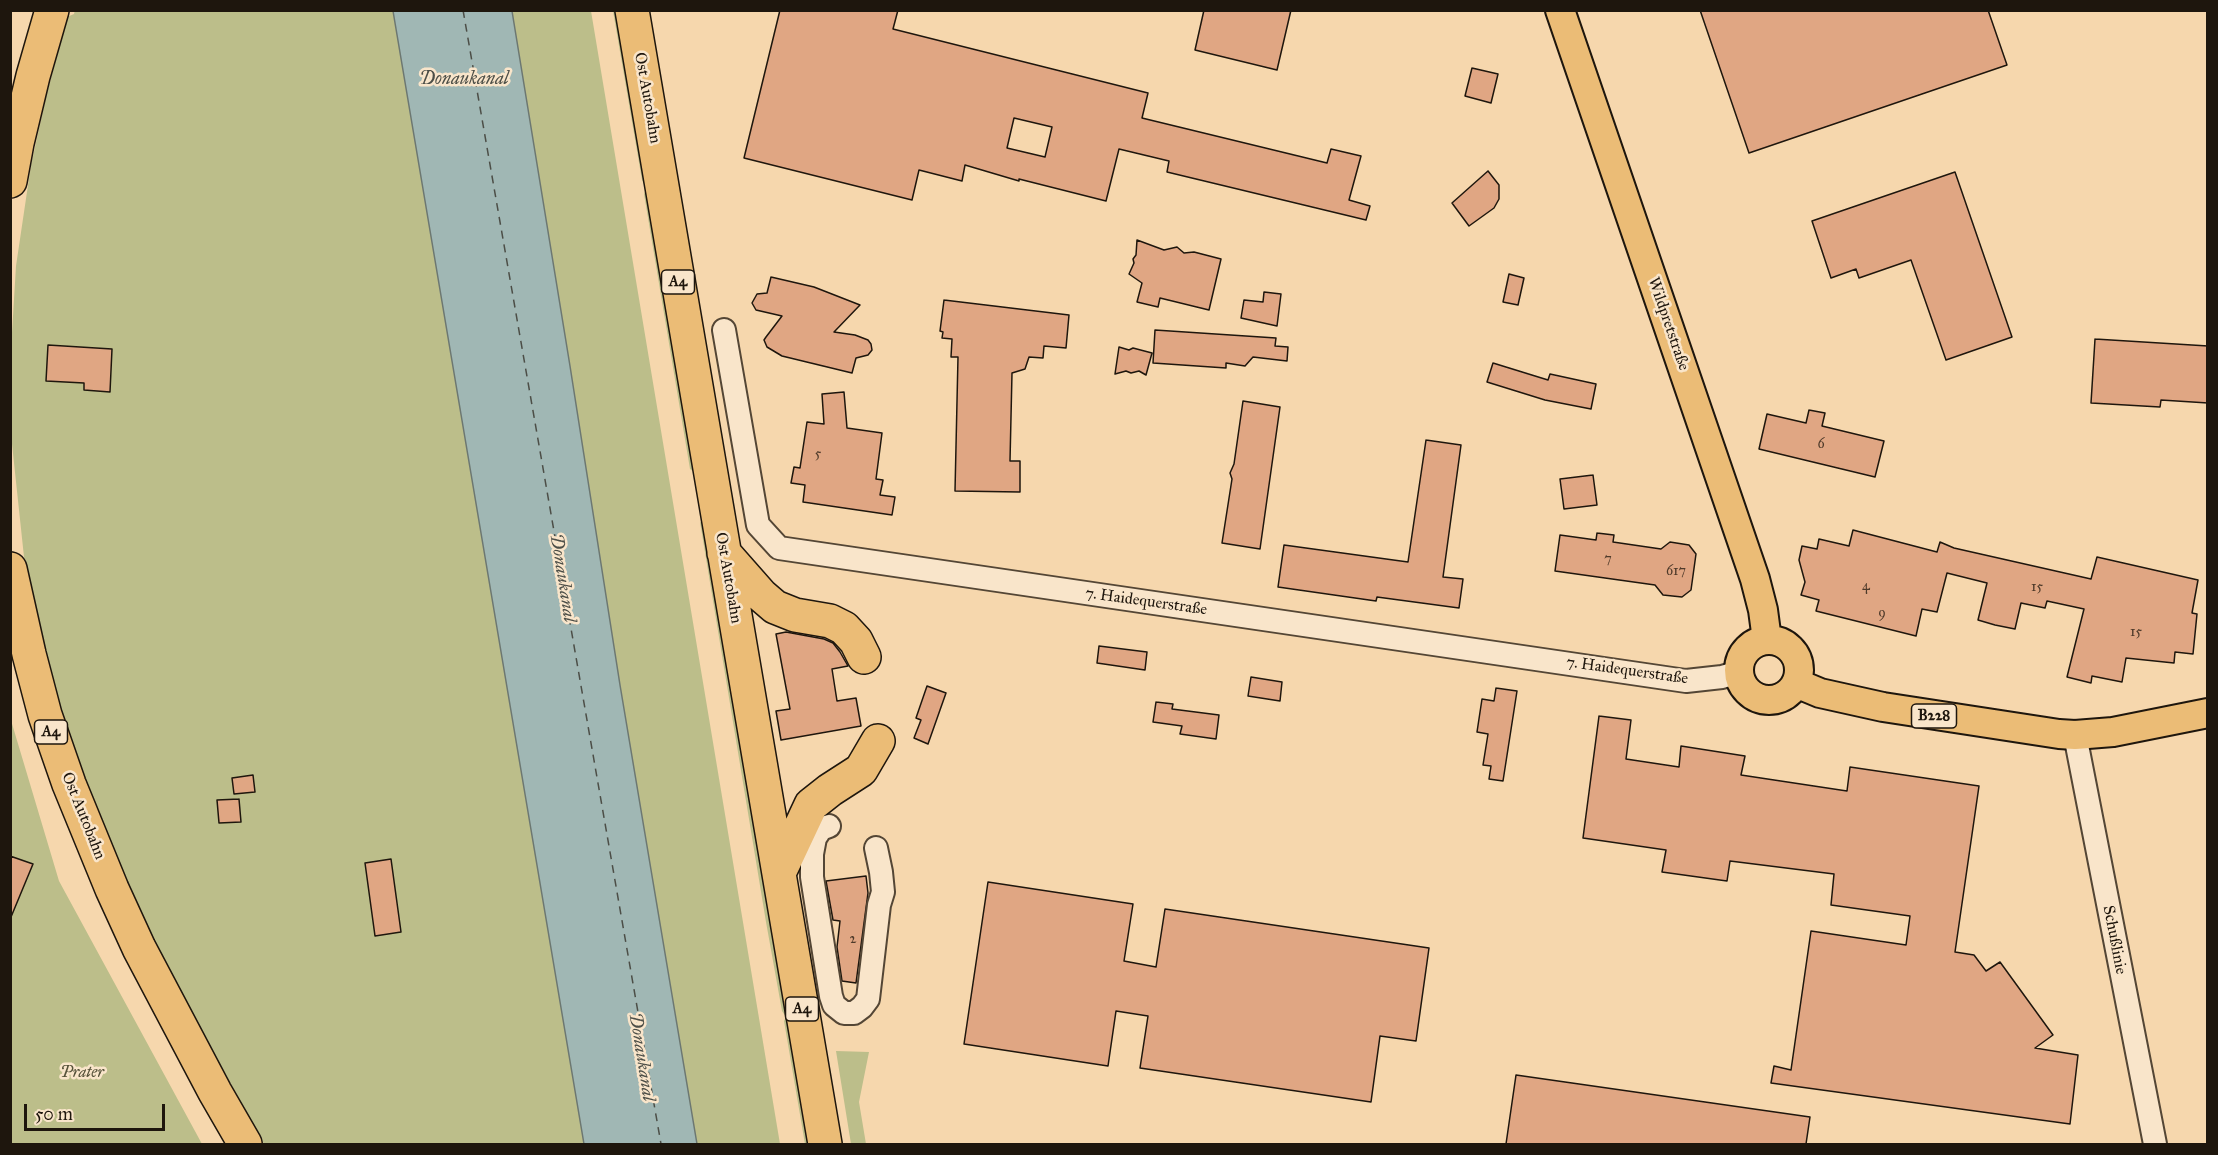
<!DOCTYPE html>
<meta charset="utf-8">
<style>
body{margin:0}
#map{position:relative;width:2218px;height:1155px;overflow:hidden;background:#f6d7ad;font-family:"IM FELL Great Primer",serif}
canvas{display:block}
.frame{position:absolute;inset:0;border:12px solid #1e160d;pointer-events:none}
.scale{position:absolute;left:24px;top:1104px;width:141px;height:27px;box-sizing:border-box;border:3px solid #1e160d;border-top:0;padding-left:8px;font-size:18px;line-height:21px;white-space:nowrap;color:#1e160d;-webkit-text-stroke:4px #f9e5ca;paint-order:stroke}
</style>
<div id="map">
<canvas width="2218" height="1155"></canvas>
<div class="frame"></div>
<div class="scale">50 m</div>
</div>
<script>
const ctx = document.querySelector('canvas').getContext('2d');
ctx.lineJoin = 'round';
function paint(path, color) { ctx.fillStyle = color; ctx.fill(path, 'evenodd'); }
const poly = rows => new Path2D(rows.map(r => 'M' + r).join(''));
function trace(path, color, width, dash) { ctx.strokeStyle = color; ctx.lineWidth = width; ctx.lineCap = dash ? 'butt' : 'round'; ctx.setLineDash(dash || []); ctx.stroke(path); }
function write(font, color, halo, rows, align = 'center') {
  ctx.font = font + ' "IM FELL Great Primer",serif'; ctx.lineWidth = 5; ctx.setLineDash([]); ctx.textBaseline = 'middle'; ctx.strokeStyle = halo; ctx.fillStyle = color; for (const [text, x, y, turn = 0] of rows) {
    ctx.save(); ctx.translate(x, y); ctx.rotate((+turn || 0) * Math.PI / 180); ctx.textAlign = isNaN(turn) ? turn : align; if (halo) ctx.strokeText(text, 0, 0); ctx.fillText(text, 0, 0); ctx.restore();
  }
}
const green = poly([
 [75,10,393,11,584,1144,264,1144,161,957,102,828,71,746,42,643,24,557,12,444,11,349,16,266,31,165,46,97,67,17,74,14],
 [512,11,591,11,780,1144,697,1144,620,685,570,366],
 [613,11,619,11,694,472,690,469,644,194,646,189,642,180],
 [700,522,703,523,813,1144,805,1144,784,1021,786,1017,782,1011,766,922],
 [10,717,59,881,202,1144,11,1144],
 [836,1051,869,1052,859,1102,866,1144,851,1144]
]);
const water = poly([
 [393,11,512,11,570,366,620,685,697,1144,584,1144,393,11]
]);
const ferry = poly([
 [463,10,661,1144]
]);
const building = poly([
 [780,10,898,10,893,29,1148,93,1142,118,1327,163,1331,149,1361,156,1349,200,1370,206,1366,220,1167,172,1169,161,1119,149,1106,201,1019,179,1019,181,965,165,962,181,919,170,912,200,744,158,780,10],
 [1014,118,1052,127,1045,157,1007,148,1014,118],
 [1204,10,1291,10,1277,70,1195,50,1204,10],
 [1700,10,1988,10,2007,65,1749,153,1700,10],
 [1472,68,1498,74,1491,103,1465,96,1472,68],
 [1488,171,1499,185,1499,199,1494,208,1469,226,1452,203,1488,171],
 [1955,172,2012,337,1946,360,1911,260,1859,278,1856,269,1831,278,1812,221,1955,172],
 [1137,240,1164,250,1177,247,1184,253,1194,252,1221,259,1209,310,1160,298,1158,307,1137,302,1142,283,1129,274,1134,263,1133,259,1136,255,1137,240],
 [1509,274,1524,278,1518,305,1503,302,1509,274],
 [771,277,814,287,860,305,834,332,855,335,868,340,871,344,872,350,868,355,856,358,852,373,782,356,767,347,764,340,766,337,782,316,756,310,752,303,757,294,767,293,771,277],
 [1264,292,1281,294,1277,326,1241,318,1244,300,1263,302,1264,292],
 [944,300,1069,315,1066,348,1044,346,1043,358,1029,357,1025,369,1012,373,1010,461,1020,461,1020,492,955,491,958,357,951,357,952,339,942,338,943,332,940,331,944,300],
 [1155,330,1276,338,1275,346,1288,347,1287,361,1253,357,1245,366,1226,363,1226,368,1153,363,1155,330],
 [2095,339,2208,346,2208,403,2161,400,2160,407,2091,403,2095,339],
 [48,345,112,349,110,392,84,390,84,383,46,381,48,345],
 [1119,347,1129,350,1133,348,1152,353,1146,375,1139,371,1131,373,1126,371,1115,374,1119,347],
 [1493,363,1548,380,1550,374,1596,384,1591,409,1545,400,1487,382,1493,363],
 [844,392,847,428,882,433,876,479,883,480,880,495,895,497,892,515,803,502,805,485,791,483,794,467,800,468,807,422,824,424,822,394,844,392],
 [1243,401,1280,407,1260,549,1222,543,1232,479,1230,473,1234,464,1243,401],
 [1809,410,1825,413,1822,426,1884,441,1875,477,1759,449,1767,414,1806,423,1809,410],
 [1426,440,1461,445,1443,577,1463,579,1459,608,1377,597,1376,601,1278,587,1284,545,1408,562,1426,440],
 [1593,475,1597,505,1564,509,1560,479,1593,475],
 [1853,530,1937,552,1940,542,1954,548,2091,579,2097,557,2198,580,2192,613,2197,614,2193,654,2175,652,2174,663,2126,658,2122,682,2092,676,2091,683,2067,677,2084,609,2047,601,2045,608,2021,603,2015,629,1995,625,1978,620,1987,583,1947,573,1937,612,1922,609,1916,636,1816,611,1819,600,1801,595,1805,582,1799,560,1802,546,1817,549,1819,539,1849,546,1853,530],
 [1597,533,1614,535,1613,542,1661,549,1670,542,1689,545,1696,554,1691,590,1682,597,1663,595,1655,585,1555,571,1560,535,1596,540,1597,533],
 [786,632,824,639,833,643,840,652,848,666,832,669,837,701,856,698,861,726,781,740,776,711,790,709,776,634,786,632],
 [1099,646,1147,652,1145,670,1097,663,1099,646],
 [1251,677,1282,682,1280,701,1248,696,1251,677],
 [927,686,946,693,928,744,914,738,921,720,916,718,927,686],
 [1496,688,1517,691,1503,781,1489,779,1491,766,1483,765,1488,734,1477,732,1482,699,1494,701,1496,688],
 [1156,702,1173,704,1172,709,1219,715,1216,739,1180,734,1182,726,1153,722,1156,702],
 [1599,716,1631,720,1626,759,1679,767,1681,746,1745,756,1741,775,1847,791,1850,767,1979,786,1955,952,1974,955,1986,971,2000,962,2053,1035,2035,1048,2078,1055,2070,1124,1771,1083,1774,1066,1791,1070,1811,931,1906,945,1910,916,1831,905,1834,874,1730,861,1727,881,1662,872,1666,850,1583,838,1599,716],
 [253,775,255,792,234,794,232,778,253,775],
 [239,799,241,822,219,823,217,800,239,799],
 [10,856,33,864,11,917,10,917,10,856],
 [391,859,401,932,375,936,365,863,391,859],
 [866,876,868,893,856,983,842,981,837,947,840,921,833,920,826,881,866,876],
 [988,882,1133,904,1124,961,1156,967,1165,909,1429,948,1416,1041,1380,1036,1371,1102,1140,1068,1148,1016,1116,1011,1108,1066,964,1044,988,882],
 [1516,1075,1810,1117,1806,1144,1506,1144,1516,1075]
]);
const minor = poly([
 [724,330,758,525,779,548,1686,681,1722,677,1739,672],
 [2075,735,2155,1144],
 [829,826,821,829,815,838,812,854,812,877,831,996,834,1005,844,1013,854,1013,862,1007,868,999,879,905,883,892,881,872,876,848]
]);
const major = poly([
 [1560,10,1755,579,1763,610,1767,640],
 '1739 670a30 30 0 1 1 60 0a30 30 0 1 1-60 0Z',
 [1796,683,1820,693,1883,707,2059,734,2075,735,2113,732,2208,713]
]);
const highway = poly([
 [632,10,825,1144],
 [10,181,17,143,33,76,52,10],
 [724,553,761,595,775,607,795,615,830,621,844,628,856,641,864,657],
 [10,569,29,654,45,715,69,784,112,889,139,948,215,1092,245,1144],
 [779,873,811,805,830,790,861,770,878,741]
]);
const numberNames = [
 ["6",1821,445],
 ["5",818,455],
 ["7",1608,560],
 ["617",1676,572],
 ["4",1866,587],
 ["15",2037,588],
 ["9",1882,614],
 ["15",2136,633],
 ["2",853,940]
];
const shields = [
 [678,282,33],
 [1934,716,45],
 [51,732,33],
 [802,1009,33]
];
const shieldNames = [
 ["A4",678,282],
 ["B228",1934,716],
 ["A4",51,732],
 ["A4",802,1009]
];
const streetNames = [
 ["Ost Autobahn",647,98,80],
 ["Wildpretstraße",1668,324,71],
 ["Ost Autobahn",728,578,80],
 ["7. Haidequerstraße",1146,602,8],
 ["7. Haidequerstraße",1627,671,8],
 ["Ost Autobahn",83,816,68],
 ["Schußlinie",2114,940,79]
];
const parkNames = [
 ["Prater",82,1073]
];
const waterNames = [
 ["Donaukanal",464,80],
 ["Donaukanal",562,578,81],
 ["Donaukanal",641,1057,81]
];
paint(green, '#bcbe8a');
paint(water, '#a0b7b4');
trace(water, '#6c7771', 1.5);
trace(ferry, '#4c4e47', 1.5, [8, 6]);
paint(building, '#e0a683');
trace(building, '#1e160d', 1.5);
trace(minor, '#544635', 26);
trace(major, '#1e160d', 32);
trace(highway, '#1e160d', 36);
trace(minor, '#f9e5ca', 22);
trace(major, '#ebbc76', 28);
trace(highway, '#ebbc76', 33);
write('14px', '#4e3a2a', null, numberNames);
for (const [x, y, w] of shields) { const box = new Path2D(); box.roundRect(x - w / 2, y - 12, w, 24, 4.5); ctx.fillStyle = '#f9e5ca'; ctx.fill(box); trace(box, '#1e160d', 1.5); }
write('bold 15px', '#1e160d', null, shieldNames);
write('16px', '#1e160d', '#f9e5ca', streetNames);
write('italic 16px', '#555139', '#f9e5ca', parkNames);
write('italic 18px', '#4c4e47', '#f9e5ca', waterNames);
</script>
